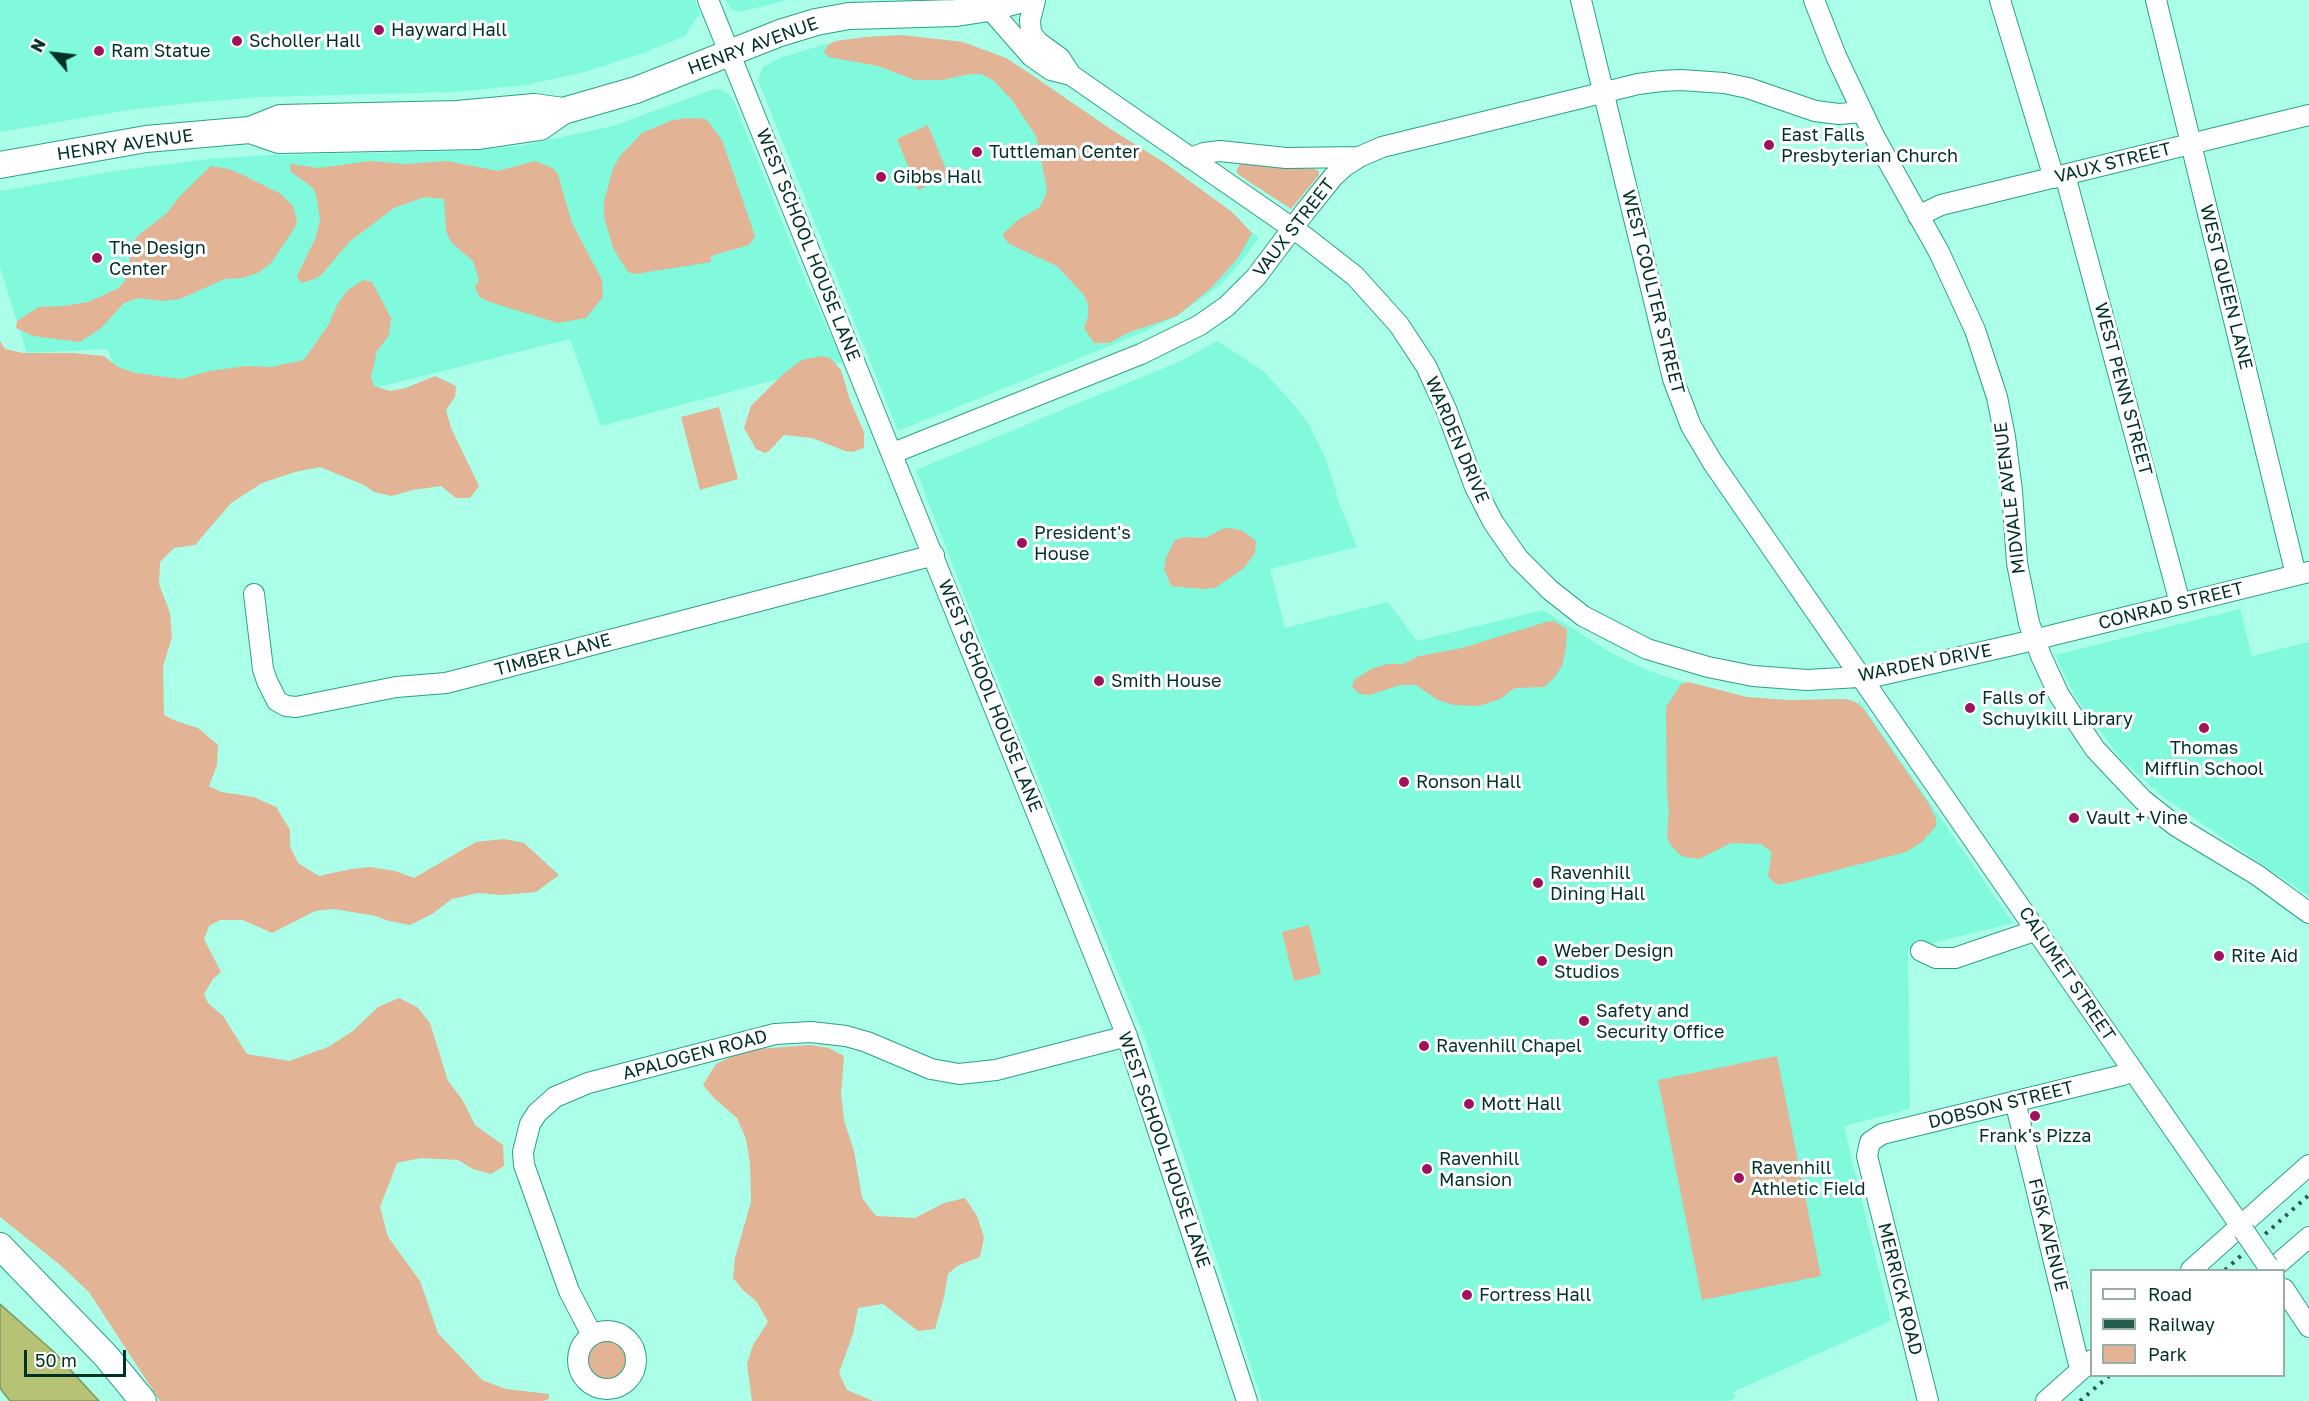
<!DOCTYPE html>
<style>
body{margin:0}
#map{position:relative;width:2309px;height:1401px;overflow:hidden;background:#abfee8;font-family:"Golos Text",sans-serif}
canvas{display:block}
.legend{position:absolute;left:2090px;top:1269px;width:195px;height:108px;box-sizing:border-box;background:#fff;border:2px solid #99ada9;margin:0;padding:8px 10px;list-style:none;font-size:18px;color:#003127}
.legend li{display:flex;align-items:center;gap:12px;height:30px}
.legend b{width:30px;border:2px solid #99ada9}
.north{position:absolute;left:24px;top:24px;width:60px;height:60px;-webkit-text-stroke:4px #fff;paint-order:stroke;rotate:298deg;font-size:16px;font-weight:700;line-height:24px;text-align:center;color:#003127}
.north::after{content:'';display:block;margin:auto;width:21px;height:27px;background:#003127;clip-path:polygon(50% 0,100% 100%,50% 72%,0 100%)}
.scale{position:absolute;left:24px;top:1350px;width:102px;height:27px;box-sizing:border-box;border:3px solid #003127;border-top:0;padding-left:8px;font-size:18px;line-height:21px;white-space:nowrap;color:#003127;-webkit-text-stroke:4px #fff;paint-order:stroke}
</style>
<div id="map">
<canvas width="2309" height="1401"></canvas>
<ul class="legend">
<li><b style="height:8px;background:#fff"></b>Road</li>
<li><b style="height:8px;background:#245c4f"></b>Railway</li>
<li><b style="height:16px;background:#e2b394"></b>Park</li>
</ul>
<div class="north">N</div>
<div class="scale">50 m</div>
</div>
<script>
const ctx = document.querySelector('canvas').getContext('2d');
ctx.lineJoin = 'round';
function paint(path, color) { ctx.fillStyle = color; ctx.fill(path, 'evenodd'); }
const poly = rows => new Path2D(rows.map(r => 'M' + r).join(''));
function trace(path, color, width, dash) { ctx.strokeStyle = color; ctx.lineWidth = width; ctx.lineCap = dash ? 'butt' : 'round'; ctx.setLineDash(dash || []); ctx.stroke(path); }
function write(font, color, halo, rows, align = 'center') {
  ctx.font = font + ' "Golos Text",sans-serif'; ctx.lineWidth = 6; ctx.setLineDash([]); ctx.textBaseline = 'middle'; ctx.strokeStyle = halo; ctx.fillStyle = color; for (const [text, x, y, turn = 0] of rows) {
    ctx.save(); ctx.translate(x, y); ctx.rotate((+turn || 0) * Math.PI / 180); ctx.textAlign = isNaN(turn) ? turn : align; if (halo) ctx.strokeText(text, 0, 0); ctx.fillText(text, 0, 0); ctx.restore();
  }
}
const built = poly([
 [0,0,695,0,701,16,697,17,685,36,641,54,585,72,525,85,453,92,259,97,190,103,129,110,0,132],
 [726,0,787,0,739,12,731,9],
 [876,36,1054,94,1259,237,1244,258,1220,285,1177,316,1132,337,898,431,758,80,763,67,780,58,822,45],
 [720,89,729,94,734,102,805,279,843,362,601,426,570,339,139,447,108,349,27,353,0,267,0,191,122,170,209,159,272,155,460,151,520,146,613,126,711,90],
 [1217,341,1263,371,1295,406,1309,425,1325,457,1341,508,1357,547,1270,569,1285,628,1388,602,1417,641,1543,610,1615,655,1649,671,1691,685,1732,696,1832,704,1860,702,2013,923,1908,949,1910,1109,1844,1126,1891,1321,1733,1392,1736,1397,1729,1401,1262,1401,1147,1043,971,613,916,470,1181,361],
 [2240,609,2252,656,2309,642,2309,896,2163,797,2121,759,2076,698,2055,655]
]);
const green = poly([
 [902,35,963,42,1006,58,1026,71,1112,130,1165,163,1232,212,1252,233,1238,258,1212,287,1177,316,1130,332,1109,343,1094,343,1084,328,1088,316,1088,305,1084,295,1057,266,1009,244,1003,236,1003,234,1018,220,1040,207,1046,194,1047,189,1036,136,1012,100,993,80,981,74,969,74,943,80,915,80,878,66,829,57,824,52,828,45,836,41,865,37],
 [689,118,706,119,722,140,755,236,749,245,711,256,711,262,635,274,628,272,613,248,604,217,604,201,613,169,620,156,642,133,673,120],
 [928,125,949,177,918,190,897,139],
 [371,161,404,164,447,161,498,171,535,161,553,168,558,175,572,223,602,280,603,297,586,318,558,323,487,301,479,296,475,287,479,280,473,261,454,245,449,238,446,231,444,199,425,197,394,208,349,242,323,273,317,278,301,283,297,276,316,237,320,219,316,194,312,187,291,172,290,164,319,168],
 [1240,164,1314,169,1319,171,1319,175,1291,209,1239,175,1236,171],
 [211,166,229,169,245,176,281,194,293,206,297,221,294,229,271,263,258,273,242,278,225,279,180,299,163,301,139,298,124,303,101,328,80,342,33,336,16,328,17,321,39,307,63,306,88,302,119,288,125,281,134,240,140,234,167,213,179,197],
 [363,280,372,282,391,318,389,335,377,351,371,377,374,386,390,391,406,388,435,376,456,386,455,397,446,410,451,428,479,486,470,498,456,498,441,486,413,490,391,496,374,492,364,485,320,467,295,472,262,483,231,503,195,545,174,548,160,562,159,584,170,613,172,637,163,667,164,715,176,721,198,728,218,745,217,765,209,786,221,792,254,797,276,807,290,830,290,846,298,863,319,876,351,869,370,867,395,871,414,878,476,842,504,839,524,843,559,875,536,892,502,895,478,893,452,899,432,914,410,925,389,921,376,916,334,909,315,911,272,933,243,920,220,920,209,926,204,939,221,972,213,979,204,994,208,1003,223,1016,247,1054,289,1061,328,1047,353,1031,378,1007,399,998,417,1007,430,1023,448,1081,462,1099,475,1125,503,1145,504,1166,491,1174,473,1169,458,1160,421,1158,397,1163,380,1207,388,1237,420,1281,438,1333,482,1380,506,1389,549,1394,549,1399,543,1401,160,1401,89,1292,59,1264,0,1217,0,341,5,349,23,353,72,353,104,356,118,367,136,373,181,379,210,371,246,366,271,367,304,360,329,324,337,305,347,291],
 [821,356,830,358,841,370,850,400,864,432,864,448,853,452,845,451,812,438,784,435,769,451,765,453,756,449,744,428,751,406,782,375,802,360],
 [719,407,738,479,700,490,681,417],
 [1230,528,1241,530,1256,541,1255,553,1244,568,1215,588,1203,589,1171,586,1164,569,1166,558,1175,540,1186,537,1205,538,1222,529],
 [1554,621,1567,629,1566,647,1562,666,1554,678,1544,687,1515,688,1500,699,1479,706,1454,705,1438,700,1416,685,1400,685,1369,695,1360,694,1352,687,1354,680,1371,669,1387,664,1403,664,1419,656,1462,648,1546,622],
 [1688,682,1747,697,1788,700,1845,699,1854,701,1863,708,1929,804,1936,819,1936,826,1922,842,1906,852,1780,885,1773,882,1768,876,1772,852,1761,844,1731,843,1699,859,1685,857,1679,854,1669,843,1667,835,1669,812,1667,795,1666,707,1681,684],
 [1309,925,1321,974,1294,981,1282,932],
 [810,1045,829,1048,844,1056,841,1094,844,1120,854,1151,862,1198,876,1216,915,1218,944,1203,965,1198,977,1216,984,1237,980,1257,957,1266,948,1274,944,1297,935,1329,918,1331,883,1304,858,1308,853,1334,839,1373,847,1390,873,1401,752,1401,747,1364,753,1345,768,1322,757,1302,743,1290,733,1278,735,1258,751,1202,750,1163,746,1139,737,1118,714,1098,703,1085,716,1064,745,1050],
 [1777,1056,1821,1276,1702,1300,1658,1080],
 [599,1336,615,1340,621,1344,629,1356,627,1370,617,1381,602,1383,596,1380,587,1369,585,1355,587,1347,592,1340]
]);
const water = poly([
 [0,1304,54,1352,99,1401,10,1401,0,1388,0,1304]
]);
const minor = poly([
 [708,0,1127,1036,1247,1401],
 [1035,0,1030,20,1031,33,1038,42,1060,58,1071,75],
 [1581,0,1673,379,1691,426,1713,463,2244,1231],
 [1814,0,1836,56,1874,136,1939,252,1975,330,1997,397,2005,437,2012,491,2017,563,2029,623,2041,656,2059,695,2095,749,2143,800,2176,826,2257,875,2309,913],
 [2000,0,2054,178],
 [2156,0,2296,575],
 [989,8,1031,56,1051,70,1071,75,1305,237,1355,276,1399,325,1426,366,1446,409,1475,487,1493,522,1518,558,1550,590,1583,616,1647,649,1708,667,1753,676,1807,680,1877,676,2017,644,2309,572],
 [1190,158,1204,153,1220,151,1286,158,1359,157],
 [2065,175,2180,603],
 [1918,216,1941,205,2309,115],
 [893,453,1141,354,1200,325,1227,306,1256,277,1304,213,1333,177,1345,166,1359,157,1382,147,1638,84,1661,81,1681,80,1724,83,1748,88,1815,111,1839,114,1862,112],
 [254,594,263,669,267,681,277,701,286,706,296,707,396,687,446,683,477,675,934,555],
 [1921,951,1936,958,1955,958,2037,930],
 [2015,1101,2078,1361,2082,1368],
 [2191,1270,2309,1165],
 [2271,1270,2309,1237],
 [2284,1289,2309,1327],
 '578 1360a29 29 0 1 1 58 0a29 29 0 1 1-58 0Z',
 [592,1335,569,1291,524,1165,523,1152,530,1124,537,1113,555,1097,588,1083,775,1034,811,1032,846,1036,867,1042,931,1069,959,1074,996,1070,1127,1036],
 [1928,1401,1867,1156,1870,1142,1882,1134,2123,1075,2133,1070],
 [2046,1401,2092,1360]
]);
const major = poly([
 [250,130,279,140,479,136,540,127,563,111],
 [0,165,146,139,250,130,280,118,457,114,534,107,563,111,636,90,780,33,816,22,849,16,956,13,989,8,1019,0],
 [0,1246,106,1356,143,1401]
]);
const rail = poly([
 [2225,1270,2309,1195],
 [2080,1401,2109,1376]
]);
const minorBridge = poly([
 [2244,1231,2268,1266]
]);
const markers = [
 [379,30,6,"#9f135e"],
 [237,41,6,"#9f135e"],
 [99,51,6,"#9f135e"],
 [1769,145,6,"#9f135e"],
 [977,152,6,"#9f135e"],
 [881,177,6,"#9f135e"],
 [97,258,6,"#9f135e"],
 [1022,543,6,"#9f135e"],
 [1099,681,6,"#9f135e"],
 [1970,708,6,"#9f135e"],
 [2204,728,6,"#9f135e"],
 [1404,782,6,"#9f135e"],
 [2074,818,6,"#9f135e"],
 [1538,883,6,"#9f135e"],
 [2219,956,6,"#9f135e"],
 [1542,961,6,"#9f135e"],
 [1584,1021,6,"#9f135e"],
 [1424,1046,6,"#9f135e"],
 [1469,1104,6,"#9f135e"],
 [2035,1116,6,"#9f135e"],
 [1427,1169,6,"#9f135e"],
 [1739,1178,6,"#9f135e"],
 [1467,1295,6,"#9f135e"]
];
const poiNames = [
 ["Hayward Hall",391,30],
 ["Scholler Hall",249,41],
 ["Ram Statue",111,51],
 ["East Falls",1781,135],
 ["Presbyterian Church",1781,156],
 ["Tuttleman Center",989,152],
 ["Gibbs Hall",893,177],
 ["The Design",109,248],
 ["Center",109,269],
 ["President's",1034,533],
 ["House",1034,554],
 ["Smith House",1111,681],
 ["Falls of",1982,698],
 ["Schuylkill Library",1982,719],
 ["Thomas",2204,748,"center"],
 ["Mifflin School",2204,769,"center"],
 ["Ronson Hall",1416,782],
 ["Vault + Vine",2086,818],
 ["Ravenhill",1550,873],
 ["Dining Hall",1550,894],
 ["Weber Design",1554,951],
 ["Studios",1554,972],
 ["Rite Aid",2231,956],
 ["Safety and",1596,1011],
 ["Security Office",1596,1032],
 ["Ravenhill Chapel",1436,1046],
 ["Mott Hall",1481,1104],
 ["Frank's Pizza",2035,1136,"center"],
 ["Ravenhill",1439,1159],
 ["Mansion",1439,1180],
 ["Ravenhill",1751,1168],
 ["Athletic Field",1751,1189],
 ["Fortress Hall",1479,1295]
];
const streetNames = [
 ["HENRY AVENUE",753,46,-20],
 ["HENRY AVENUE",125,145,-8],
 ["VAUX STREET",2113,163,-14],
 ["VAUX STREET",1294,228,-52],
 ["WEST SCHOOL HOUSE LANE",808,245,68],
 ["WEST QUEEN LANE",2226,287,76],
 ["WEST COULTER STREET",1653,292,76],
 ["WEST PENN STREET",2123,389,75],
 ["WARDEN DRIVE",1457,440,67],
 ["MIDVALE AVENUE",2010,498,-97],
 ["CONRAD STREET",2171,606,-14],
 ["TIMBER LANE",553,655,-15],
 ["WARDEN DRIVE",1925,663,-11],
 ["WEST SCHOOL HOUSE LANE",990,696,68],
 ["CALUMET STREET",2067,974,56],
 ["APALOGEN ROAD",695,1055,-15],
 ["DOBSON STREET",2001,1105,-14],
 ["WEST SCHOOL HOUSE LANE",1164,1150,71],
 ["FISK AVENUE",2048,1235,76],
 ["MERRICK ROAD",1900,1289,76]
];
paint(built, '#80f9dc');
paint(green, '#e2b394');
paint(water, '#b6c274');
trace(water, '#7f965d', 1.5);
trace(minor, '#2aa088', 22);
trace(major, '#2aa088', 28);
trace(minor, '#fff', 20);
trace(major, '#fff', 26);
trace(rail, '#245c4f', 4, [3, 6]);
trace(minorBridge, '#2aa088', 22, []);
trace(minorBridge, '#fff', 20);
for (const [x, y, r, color] of markers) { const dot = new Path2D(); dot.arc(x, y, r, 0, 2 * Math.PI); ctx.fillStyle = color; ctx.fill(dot); trace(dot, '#fff', 2); }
write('18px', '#003127', '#fff', poiNames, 'left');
write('18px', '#003127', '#fff', streetNames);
</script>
